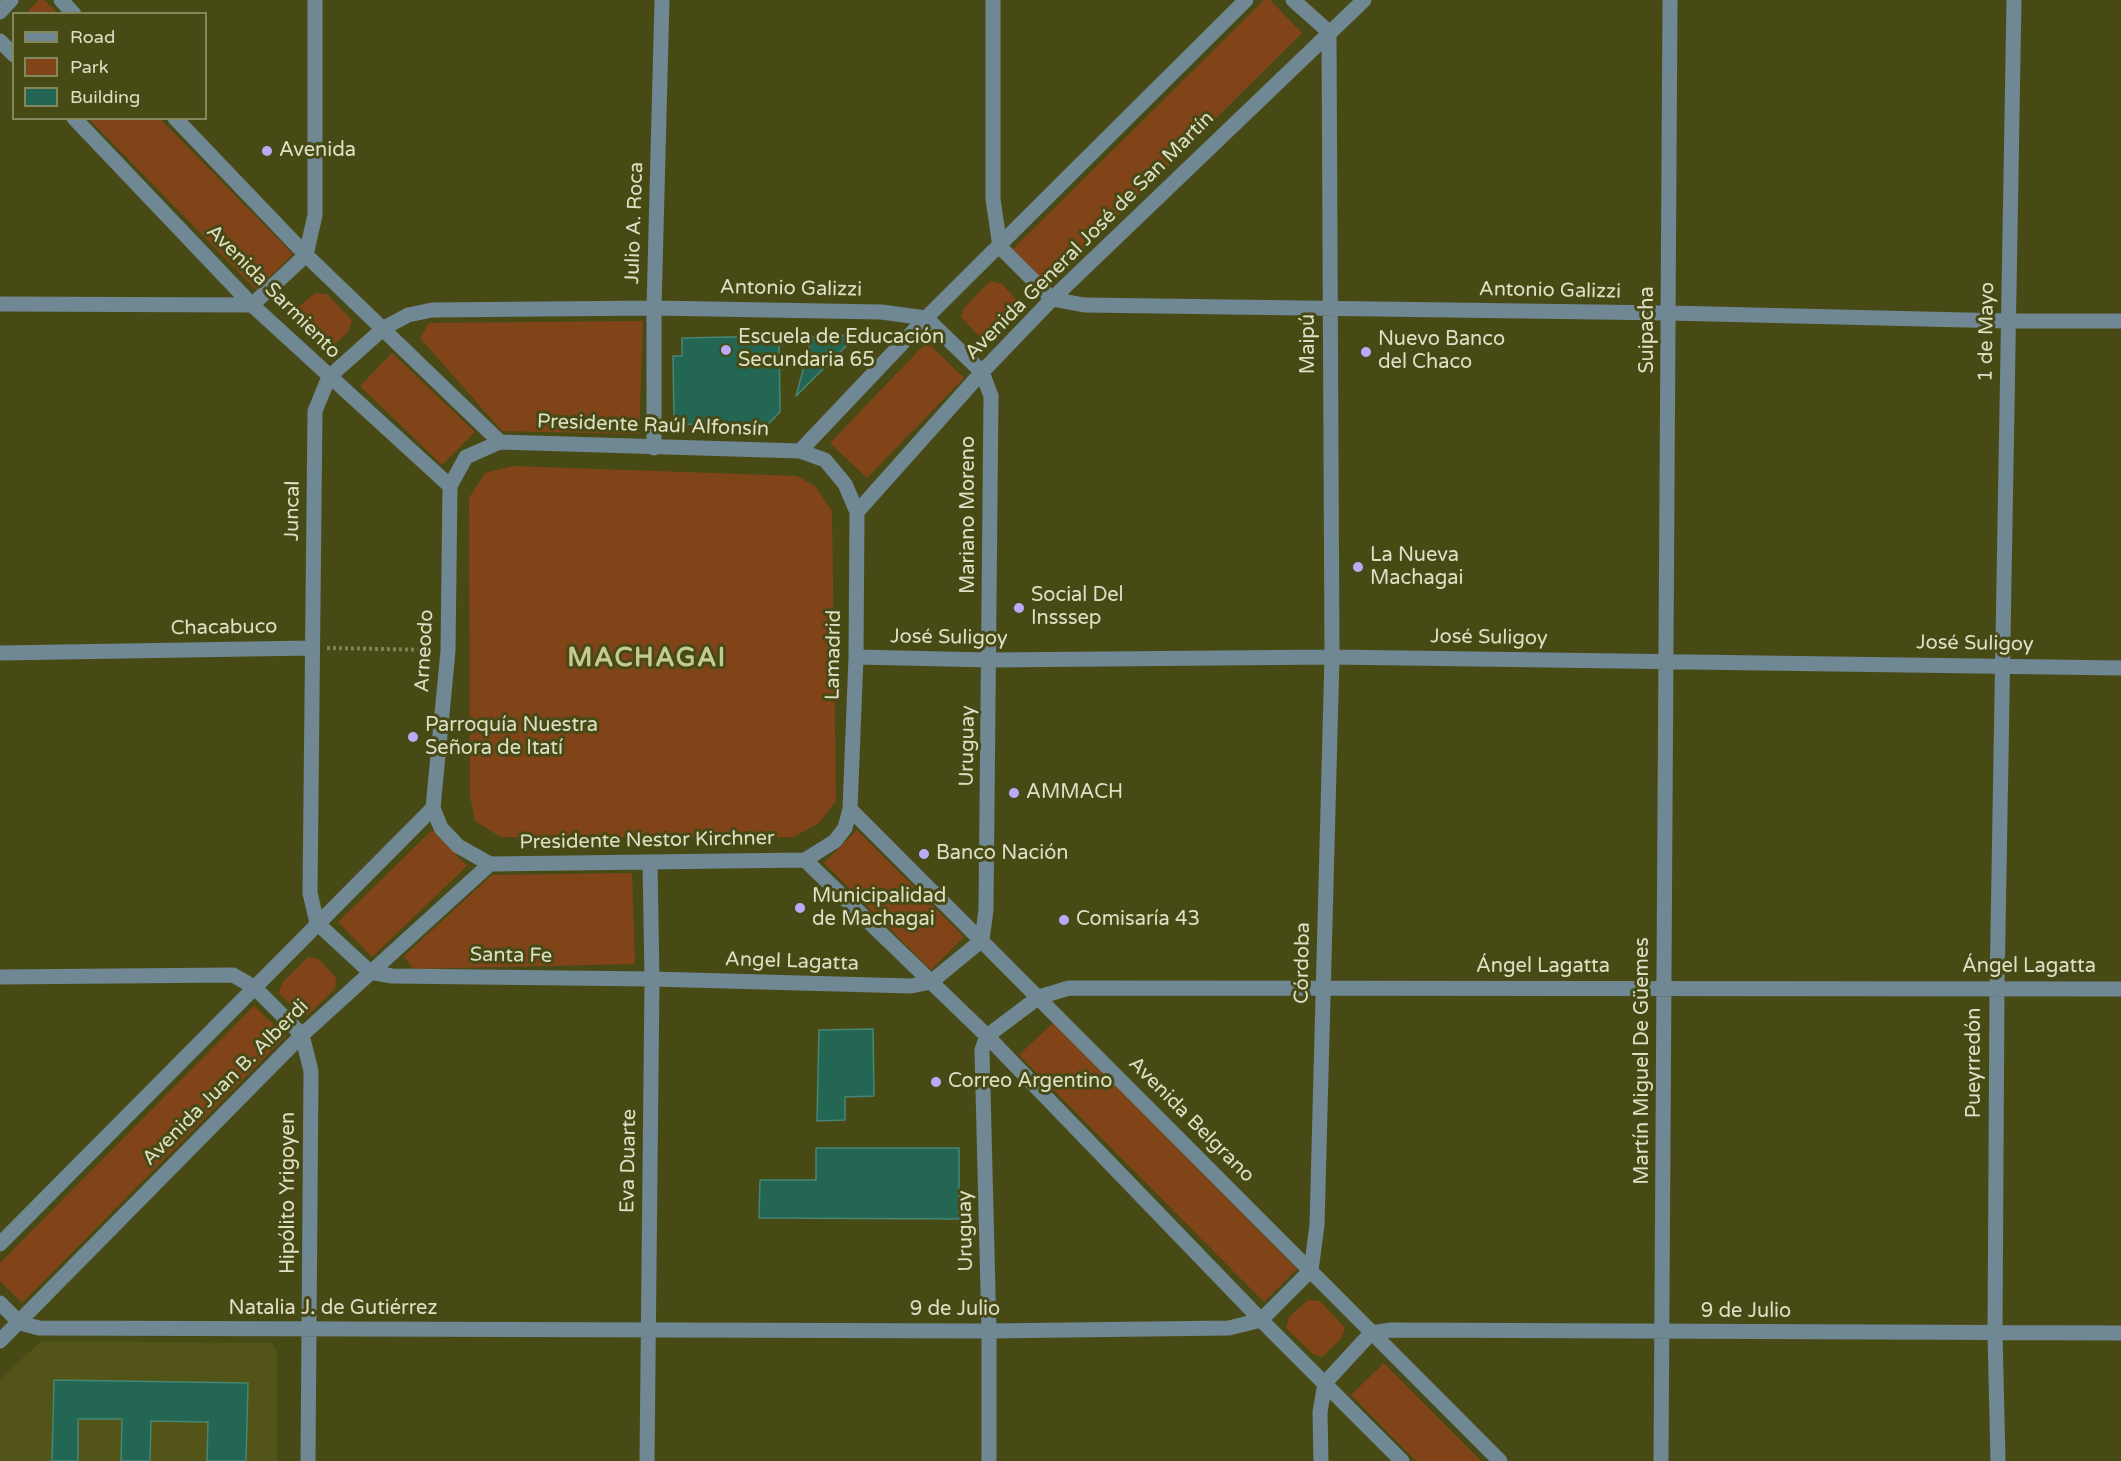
<!DOCTYPE html>
<meta charset="utf-8">
<style>
body{margin:0}
#map{position:relative;width:2121px;height:1461px;overflow:hidden;background:#484a16;font-family:"Varela Round",sans-serif}
canvas{display:block}
.legend{position:absolute;left:12px;top:12px;width:195px;height:108px;box-sizing:border-box;background:#484a16;border:2px solid #84865c;margin:0;padding:8px 10px;list-style:none;font-size:18px;color:#dde0c4}
.legend li{display:flex;align-items:center;gap:12px;height:30px}
.legend b{width:30px;border:2px solid #84865c}
</style>
<div id="map">
<canvas width="2121" height="1461"></canvas>
<ul class="legend">
<li><b style="height:8px;background:#708794"></b>Road</li>
<li><b style="height:16px;background:#814419"></b>Park</li>
<li><b style="height:16px;background:#236654"></b>Building</li>
</ul>
</div>
<script>
const ctx = document.querySelector('canvas').getContext('2d');
ctx.lineJoin = 'round';
function paint(path, color) { ctx.fillStyle = color; ctx.fill(path, 'evenodd'); }
const poly = rows => new Path2D(rows.map(r => 'M' + r).join(''));
function trace(path, color, width, dash) { ctx.strokeStyle = color; ctx.lineWidth = width; ctx.lineCap = dash ? 'butt' : 'round'; ctx.setLineDash(dash || []); ctx.stroke(path); }
function write(font, color, halo, rows, align = 'center') {
  ctx.font = font + ' "Varela Round",sans-serif'; ctx.lineWidth = 6; ctx.setLineDash([]); ctx.textBaseline = 'middle'; ctx.strokeStyle = halo; ctx.fillStyle = color; for (const [text, x, y, turn = 0] of rows) {
    ctx.save(); ctx.translate(x, y); ctx.rotate((+turn || 0) * Math.PI / 180); ctx.textAlign = isNaN(turn) ? turn : align; if (halo) ctx.strokeText(text, 0, 0); ctx.fillText(text, 0, 0); ctx.restore();
  }
}
const built = poly([
 [41,1341,272,1343,277,1351,277,1461,0,1461,0,1380]
]);
const green = poly([
 [39,0,44,0,57,13,26,13],
 [1264,0,1270,0,1302,33,1048,285,1012,250],
 [89,119,160,119,293,254,256,290],
 [990,281,1002,284,1018,302,1017,314,990,340,979,336,961,317,964,308],
 [315,293,327,294,352,320,348,332,330,349,320,347,294,321,296,309],
 [643,321,639,434,502,431,420,338,429,323],
 [927,342,964,378,867,478,830,443],
 [392,353,475,432,442,465,360,386],
 [513,466,797,476,815,486,832,511,836,801,818,824,793,837,501,837,475,821,470,795,469,498,485,473],
 [432,830,467,866,372,957,338,922],
 [857,830,964,937,931,970,824,863],
 [632,873,635,964,413,969,404,956,492,875],
 [308,957,319,959,336,978,335,989,308,1015,297,1011,279,993,282,983],
 [254,1006,286,1036,22,1303,0,1281,0,1263],
 [1053,1023,1297,1269,1264,1302,1019,1055],
 [1308,1300,1320,1301,1345,1328,1341,1339,1322,1357,1313,1354,1286,1328,1289,1317],
 [1384,1363,1481,1461,1416,1461,1351,1395]
]);
const building = poly([
 [857,335,796,396,812,337,857,335],
 [779,336,780,412,766,426,678,424,674,415,673,356,682,356,682,338,779,336],
 [873,1029,874,1096,845,1097,845,1120,817,1121,819,1030,873,1029],
 [816,1148,959,1148,959,1219,759,1218,760,1180,816,1180,816,1148],
 [54,1380,248,1383,246,1461,207,1461,208,1422,151,1421,150,1461,121,1461,122,1419,78,1419,78,1461,52,1461,54,1380]
]);
const path = poly([
 [327,648,434,650]
]);
const minor = poly([
 [61,0,74,14],
 [993,0,993,199,1000,247,1052,299,1084,305,1669,313,2008,321,2121,321],
 [0,12,11,0],
 [0,41,14,55],
 [74,118,252,305,450,486],
 [175,118,306,255,500,442],
 [0,304,252,305,306,255,315,215,315,0],
 [654,308,881,312,926,318,982,372,991,396,986,910,982,940,931,982,911,986,652,979,392,976,370,972,317,923,310,893,315,411,329,377,384,328,408,315,432,310,654,308],
 [500,442,800,451,825,460,845,484,857,512,856,657,850,809,845,828,835,841,805,860,490,864,458,846,441,828,433,808,448,651,450,486,466,457,500,442],
 [654,448,654,308,662,0],
 [800,451,926,318,1246,0],
 [857,512,982,372,1052,299,1364,0],
 [0,653,311,648],
 [856,657,990,660,1332,657,2121,668],
 [850,809,1500,1461],
 [805,860,987,1036,1261,1320,1402,1461],
 [0,977,233,975,254,987,302,1035,311,1071,308,1461],
 [0,1244,433,808],
 [0,1303,20,1323,39,1328,989,1331,1229,1328,1261,1320,1311,1270,1317,1225,1332,657,1329,32,1293,0],
 [0,1341,302,1035,490,864],
 [647,1461,652,979,650,862],
 [989,1461,989,1331,982,1050,987,1036,1039,997,1069,988,2121,989],
 [1321,1461,1320,1412,1325,1383,1371,1333,1391,1330,2121,1333],
 [1661,1461,1670,0],
 [1998,1461,1995,1333,1997,988,2014,0]
]);
const markers = [
 [267,151,6,"#b9abf7"],
 [726,350,6,"#b9abf7"],
 [1366,352,6,"#b9abf7"],
 [1358,567,6,"#b9abf7"],
 [1019,608,6,"#b9abf7"],
 [413,737,6,"#b9abf7"],
 [1014,793,6,"#b9abf7"],
 [924,854,6,"#b9abf7"],
 [800,908,6,"#b9abf7"],
 [1064,920,6,"#b9abf7"],
 [936,1082,6,"#b9abf7"]
];
const poiNames = [
 ["Avenida",279,151],
 ["Escuela de Educación",738,338],
 ["Secundaria 65",738,361],
 ["Nuevo Banco",1378,340],
 ["del Chaco",1378,363],
 ["La Nueva",1370,556],
 ["Machagai",1370,579],
 ["Social Del",1031,596],
 ["Insssep",1031,619],
 ["Parroquía Nuestra",425,726],
 ["Señora de Itatí",425,749],
 ["AMMACH",1026,793],
 ["Banco Nación",936,854],
 ["Municipalidad",812,897],
 ["de Machagai",812,920],
 ["Comisaría 43",1076,920],
 ["Correo Argentino",948,1082]
];
const streetNames = [
 ["Julio A. Roca",635,223,-88],
 ["Avenida General José de San Martín",1090,236,-45],
 ["Antonio Galizzi",791,289,1],
 ["Antonio Galizzi",1550,291,1],
 ["Avenida Sarmiento",273,292,45],
 ["Suipacha",1648,330,-90],
 ["1 de Mayo",1987,332,-89],
 ["Maipú",1309,344,-90],
 ["Presidente Raúl Alfonsín",653,426,2],
 ["Juncal",293,511,-89],
 ["Mariano Moreno",969,515,-90],
 ["Chacabuco",224,628,-1],
 ["José Suligoy",949,638,1],
 ["José Suligoy",1489,638,1],
 ["José Suligoy",1975,644,1],
 ["Arneodo",425,651,-87],
 ["Lamadrid",834,655,-89],
 ["Uruguay",968,746,-89],
 ["Presidente Nestor Kirchner",647,841,-1],
 ["Santa Fe",511,956,1],
 ["Angel Lagatta",792,962,2],
 ["Córdoba",1303,963,-89],
 ["Ángel Lagatta",1543,967],
 ["Ángel Lagatta",2029,967],
 ["Martín Miguel De Güemes",1643,1061,-90],
 ["Pueyrredón",1975,1063,-90],
 ["Avenida Juan B. Alberdi",226,1083,-45],
 ["Avenida Belgrano",1191,1120,45],
 ["Eva Duarte",629,1161,-89],
 ["Hipólito Yrigoyen",289,1193,-90],
 ["Uruguay",966,1231,-91],
 ["Natalia J. de Gutiérrez",333,1309],
 ["9 de Julio",955,1310],
 ["9 de Julio",1746,1312]
];
const districtNames = [
 ["MACHAGAI",647,659]
];
paint(built, '#525517');
paint(green, '#814419');
paint(building, '#236654');
trace(building, '#468673', 1.5);
trace(path, '#7f8156', 4, [3, 3]);
trace(minor, '#708794', 15);
for (const [x, y, r, color] of markers) { const dot = new Path2D(); dot.arc(x, y, r, 0, 2 * Math.PI); ctx.fillStyle = color; ctx.fill(dot); trace(dot, '#484a16', 2); }
write('20px', '#dde0c4', '#484a16', poiNames, 'left');
write('20px', '#dde0c4', '#484a16', streetNames);
ctx.letterSpacing = '1.5px';
write('bold 26px', '#c5ca93', '#484a16', districtNames);
ctx.letterSpacing = '0px';
</script>
